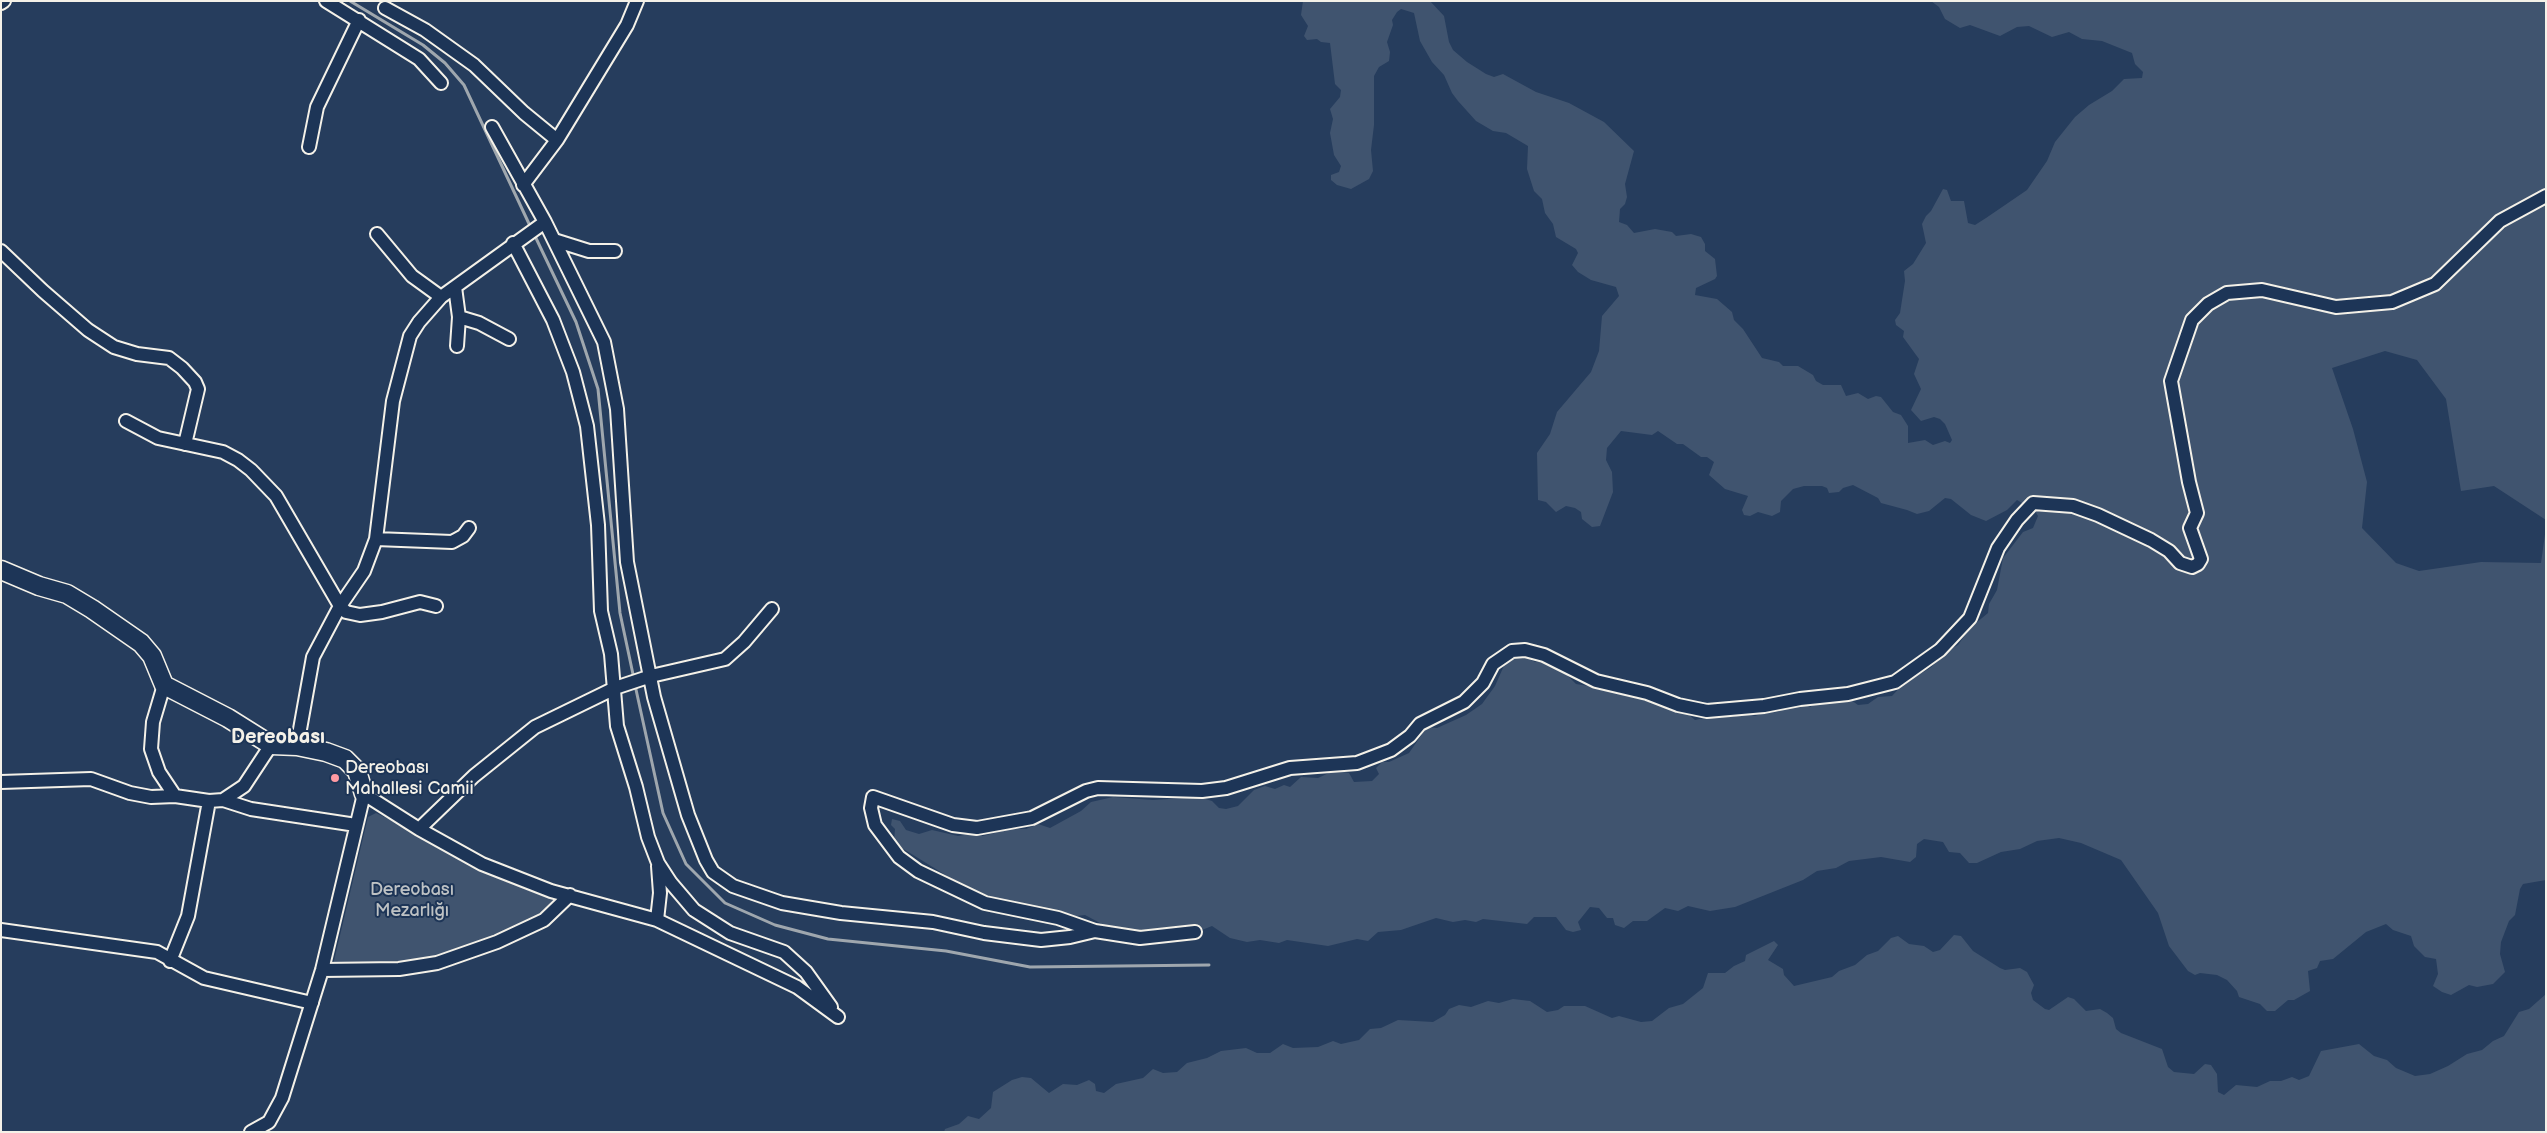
<!DOCTYPE html>
<meta charset="utf-8">
<style>
body{margin:0}
#map{position:relative;width:2547px;height:1133px;overflow:hidden;background:#263d5d;font-family:"Balsamiq Sans",sans-serif}
canvas{display:block}
.frame{position:absolute;inset:0;border:2px solid #f4f1e8;pointer-events:none}
</style>
<div id="map">
<canvas width="2547" height="1133"></canvas>
<div class="frame"></div>
</div>
<script>
const ctx = document.querySelector('canvas').getContext('2d');
ctx.lineJoin = 'round';
function paint(path, color) { ctx.fillStyle = color; ctx.fill(path, 'evenodd'); }
const poly = rows => new Path2D(rows.map(r => 'M' + r).join(''));
function trace(path, color, width, dash) { ctx.strokeStyle = color; ctx.lineWidth = width; ctx.lineCap = dash ? 'butt' : 'round'; ctx.setLineDash(dash || []); ctx.stroke(path); }
function write(font, color, halo, rows, align = 'center') {
  ctx.font = font + ' "Balsamiq Sans",sans-serif'; ctx.lineWidth = 4; ctx.setLineDash([]); ctx.textBaseline = 'middle'; ctx.strokeStyle = halo; ctx.fillStyle = color; for (const [text, x, y, turn = 0] of rows) {
    ctx.save(); ctx.translate(x, y); ctx.rotate((+turn || 0) * Math.PI / 180); ctx.textAlign = isNaN(turn) ? turn : align; if (halo) ctx.strokeText(text, 0, 0); ctx.fillText(text, 0, 0); ctx.restore();
  }
}
const green = poly([
 [1303,1,1430,1,1444,16,1449,42,1453,50,1467,62,1486,74,1494,77,1503,74,1536,92,1569,103,1604,122,1634,151,1625,184,1627,197,1625,204,1620,209,1619,222,1627,225,1634,233,1655,229,1672,232,1676,236,1691,234,1701,237,1705,244,1705,251,1715,259,1717,276,1715,279,1696,288,1695,295,1717,299,1732,312,1734,320,1743,329,1762,358,1779,362,1783,366,1798,366,1813,375,1816,381,1823,385,1841,385,1846,396,1858,393,1868,399,1876,396,1881,397,1893,412,1901,415,1908,426,1908,443,1925,440,1933,445,1945,441,1950,443,1952,440,1945,424,1940,419,1934,417,1921,421,1911,410,1921,389,1914,374,1919,359,1903,337,1904,331,1896,325,1895,320,1900,313,1905,281,1904,271,1913,264,1926,243,1922,224,1926,216,1931,211,1943,189,1947,190,1951,201,1964,201,1968,223,1975,225,1986,218,2027,190,2047,161,2055,142,2075,117,2089,105,2112,91,2124,79,2142,78,2143,72,2135,64,2132,53,2102,41,2082,39,2069,32,2052,37,2029,26,2017,27,2000,36,1970,25,1960,28,1945,19,1939,7,1931,1,2546,1,2546,520,2494,486,2461,491,2446,399,2417,360,2385,351,2332,368,2353,429,2367,482,2362,528,2396,563,2419,571,2481,562,2541,563,2546,527,2546,880,2523,884,2520,889,2515,915,2509,921,2501,942,2500,954,2505,972,2493,984,2477,987,2469,985,2451,995,2442,992,2433,986,2438,974,2436,959,2425,957,2414,946,2411,936,2393,930,2386,924,2366,932,2333,959,2320,961,2317,968,2308,971,2310,991,2294,1000,2288,1000,2275,1011,2267,1011,2260,1004,2239,997,2237,991,2227,980,2217,975,2200,973,2195,975,2188,971,2169,946,2158,913,2121,860,2081,843,2059,838,2037,841,2020,849,2001,852,1977,863,1969,863,1960,853,1949,852,1943,842,1924,839,1917,844,1916,857,1910,862,1881,857,1849,861,1836,868,1817,871,1803,880,1735,907,1710,911,1688,906,1678,911,1665,908,1647,921,1633,921,1624,928,1615,925,1613,918,1607,918,1599,908,1590,907,1578,922,1581,930,1573,932,1566,930,1556,917,1534,917,1527,924,1483,919,1476,922,1465,920,1453,922,1436,918,1401,930,1378,932,1368,941,1357,939,1328,946,1287,940,1279,943,1260,940,1247,942,1230,938,1212,926,1202,930,1151,936,1108,930,1102,924,1085,915,1067,917,1003,901,965,887,897,845,894,841,895,829,891,825,892,819,900,821,906,830,919,834,932,830,958,836,971,834,983,836,1010,829,1026,829,1038,824,1050,828,1081,811,1091,802,1113,797,1153,800,1199,797,1212,801,1219,808,1226,809,1238,806,1254,790,1265,786,1275,789,1284,785,1290,787,1301,777,1318,778,1331,772,1344,772,1349,773,1354,782,1372,781,1379,774,1376,768,1382,762,1389,762,1409,753,1427,727,1437,728,1466,715,1482,704,1495,686,1506,661,1524,656,1535,662,1549,662,1559,667,1576,684,1613,690,1672,707,1688,714,1695,720,1714,716,1733,717,1744,713,1755,716,1764,713,1778,712,1787,707,1801,703,1810,707,1819,701,1825,704,1851,700,1858,705,1868,704,1878,697,1892,696,1903,684,1930,668,1949,650,1958,645,1970,628,1988,613,1989,604,1997,590,2003,558,2023,532,2033,528,2038,516,2035,511,2017,500,2007,510,1986,521,1971,515,1951,499,1945,498,1929,511,1917,514,1907,510,1881,503,1878,498,1853,485,1843,488,1839,492,1829,493,1827,488,1822,486,1804,486,1793,489,1781,501,1780,512,1772,516,1758,512,1750,516,1744,515,1742,510,1748,496,1725,489,1709,475,1714,462,1707,457,1701,457,1683,444,1677,444,1658,431,1652,435,1621,431,1607,448,1606,460,1612,472,1613,492,1600,526,1592,527,1582,519,1581,512,1575,508,1566,506,1556,512,1546,502,1538,500,1537,453,1550,434,1557,412,1591,372,1599,351,1602,316,1619,296,1616,287,1591,280,1578,272,1572,265,1578,253,1576,249,1556,237,1553,224,1545,213,1542,199,1534,191,1527,169,1528,146,1506,133,1493,131,1476,121,1458,101,1452,93,1444,75,1432,62,1420,41,1414,13,1401,9,1397,12,1392,20,1393,25,1387,42,1390,52,1389,61,1379,67,1374,76,1374,125,1371,150,1373,171,1369,179,1351,189,1337,185,1331,180,1331,175,1339,172,1341,166,1334,155,1330,133,1333,119,1330,109,1340,97,1341,90,1335,84,1330,43,1321,42,1317,39,1307,40,1304,36,1308,26,1301,15],
 [376,813,553,898,554,909,506,935,422,961,387,966,333,965,368,817],
 [1954,935,1961,936,1973,951,2000,968,2005,970,2020,968,2027,972,2034,985,2031,993,2033,1000,2045,1009,2049,1010,2068,997,2074,999,2086,1011,2100,1009,2107,1013,2113,1018,2116,1029,2121,1033,2162,1049,2168,1067,2174,1072,2194,1074,2205,1064,2211,1065,2217,1074,2218,1092,2224,1095,2236,1085,2257,1087,2270,1081,2281,1081,2292,1077,2299,1080,2309,1076,2321,1051,2359,1044,2374,1056,2387,1060,2396,1068,2415,1076,2430,1074,2448,1066,2467,1054,2482,1050,2493,1041,2504,1036,2519,1012,2529,1009,2546,994,2546,1132,944,1132,945,1129,959,1124,968,1116,979,1119,991,1108,993,1092,1012,1080,1022,1077,1031,1078,1049,1093,1063,1084,1077,1085,1089,1080,1095,1084,1096,1091,1104,1093,1116,1084,1143,1078,1153,1069,1163,1073,1177,1072,1187,1063,1207,1058,1221,1051,1246,1048,1257,1053,1270,1053,1283,1044,1293,1048,1318,1047,1333,1041,1341,1044,1359,1040,1370,1029,1381,1028,1398,1020,1433,1022,1445,1015,1449,1009,1459,1005,1471,1007,1488,1001,1499,1003,1513,999,1530,1001,1547,1012,1558,1010,1564,1006,1585,1006,1612,1018,1619,1016,1641,1022,1652,1021,1669,1008,1683,1004,1703,988,1708,973,1725,973,1734,966,1745,961,1746,955,1774,941,1778,945,1768,960,1783,969,1784,975,1794,986,1832,977,1839,971,1855,965,1867,955,1878,951,1891,938,1898,936,1909,944,1924,946,1933,952,1940,950]
]);
const stream = poly([
 [350,1,423,45,445,63,464,85,531,228],
 [534,234,576,322,598,389,620,613,634,679],
 [635,685,663,813,686,864,725,903,775,925,828,939,946,951,1030,967,1209,965]
]);
const street = poly([
 [326,1,419,59,441,83],
 [1,3,4,1],
 [385,8,425,30,474,65,524,113,557,140],
 [492,127,545,222,604,342,617,409,627,562,654,697,688,815,706,860,713,872,733,886,782,903,841,913,933,922,984,933,1041,940,1070,937,1095,931,1140,938,1195,932],
 [309,147,317,107,359,20],
 [523,185,557,140,627,25,637,1],
 [377,234,412,276,441,297],
 [554,240,589,251,615,251],
 [513,243,553,320,573,372,587,426,598,525,601,611,611,654,617,726,636,787,648,837,658,863,671,883,694,910,730,933,784,952,806,972,831,1007],
 [1,251,43,291,88,330,114,347,137,354,169,358,182,368,195,382,198,389,185,444],
 [455,287,459,317,457,346],
 [459,317,479,323,509,339],
 [126,421,158,438,223,452,238,460,251,470,276,496,340,606,346,612,360,615,382,612,420,602,436,606],
 [376,539,452,542,463,536,469,528],
 [164,685,153,722,151,749,159,772,175,796],
 [297,746,313,657,340,606,364,571,376,539,393,401,410,336,419,322,441,297,545,222],
 [1,782,91,779,130,793,151,797,175,796,209,801,223,800,251,809,356,825],
 [223,800,244,786,271,745],
 [419,829,474,776,535,727,615,688,651,676,725,659,744,642,772,609],
 [657,920,660,893,658,866],
 [1,930,157,952,204,978,312,1003],
 [1095,931,1058,918,985,903,918,871,899,857,875,825,871,808,873,797,953,825,977,828,1032,818,1086,791,1098,788,1202,791,1226,788,1290,768,1357,763,1391,750,1410,736,1420,724,1464,702,1483,683,1493,664,1512,651,1525,650,1544,655,1596,681,1647,693,1678,705,1707,711,1764,706,1800,699,1848,694,1895,682,1940,650,1970,618,1998,548,2017,520,2033,503,2073,506,2098,515,2151,540,2169,551,2180,563,2192,567,2198,564,2201,559,2190,528,2197,513,2189,482,2171,381,2192,320,2208,304,2227,293,2262,290,2336,307,2392,302,2435,284,2500,221,2546,196],
 [170,961,188,916,209,801],
 [322,970,399,969,437,963,497,942,544,920,570,895],
 [251,1132,269,1122,282,1098,322,970,364,794,419,829,482,864,551,891,657,920,797,987,838,1017]
]);
const secondary = poly([
 [1,570,39,586,67,594,92,609,141,643,152,656,164,685,228,718,271,745,297,746,326,752,345,759,357,771,364,794]
]);
const markers = [
 [335,778,5,"#ff9aa2"]
];
const poiNames = [
 ["Dereobası",345,768],
 ["Mahallesi Camii",345,789]
];
const parkNames = [
 ["Dereobası",412,890],
 ["Mezarlığı",412,911]
];
const quarterNames = [
 ["Dereobası",278,738]
];
paint(green, '#40546f');
trace(stream, '#9fa7ae', 3);
trace(street, '#f4f1e8', 16);
trace(secondary, '#f4f1e8', 21);
trace(street, '#1d3557', 12);
trace(secondary, '#1d3557', 18);
for (const [x, y, r, color] of markers) { const dot = new Path2D(); dot.arc(x, y, r, 0, 2 * Math.PI); ctx.fillStyle = color; ctx.fill(dot); trace(dot, '#1d3557', 2); }
write('18px', '#f4f1e8', '#1d3557', poiNames, 'left');
write('18px', '#bec2c4', '#1d3557', parkNames);
write('bold 20px', '#f4f1e8', '#1d3557', quarterNames);
</script>
